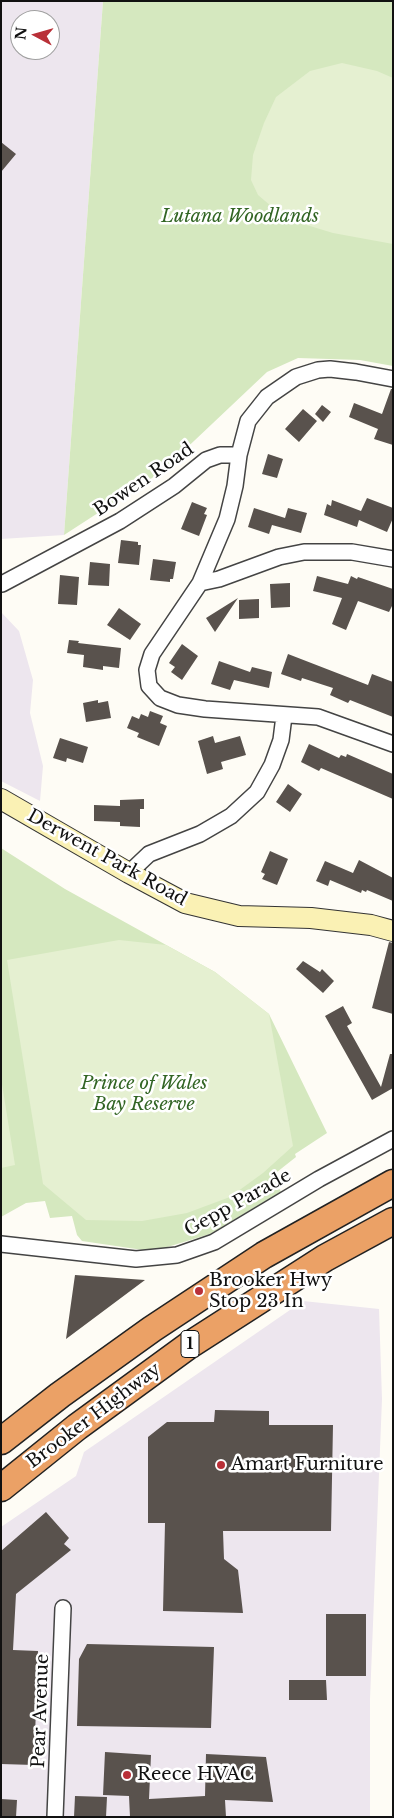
<!DOCTYPE html>
<style>
body{margin:0}
#map{position:relative;width:394px;height:1818px;overflow:hidden;background:#fefcf5;font-family:"Libre Baskerville",serif}
canvas{display:block}
.frame{position:absolute;inset:0;border:2px solid #111;pointer-events:none}
.north{position:absolute;left:10px;top:10px;width:50px;height:50px;box-sizing:border-box;background:#fff;border:1px solid #a0a0a0;border-radius:50%;rotate:276deg;font-size:14px;font-weight:700;line-height:20px;text-align:center;color:#111}
.north::after{content:'';display:block;margin:auto;width:18px;height:22px;background:#b93038;clip-path:polygon(50% 0,100% 100%,50% 72%,0 100%)}
</style>
<div id="map">
<canvas width="394" height="1818"></canvas>
<div class="frame"></div>
<div class="north">N</div>
</div>
<script>
const ctx = document.querySelector('canvas').getContext('2d');
ctx.lineJoin = 'round';
function paint(path, color) { ctx.fillStyle = color; ctx.fill(path, 'evenodd'); }
const poly = rows => new Path2D(rows.map(r => 'M' + r).join(''));
function trace(path, color, width, dash) { ctx.strokeStyle = color; ctx.lineWidth = width; ctx.lineCap = dash ? 'butt' : 'round'; ctx.setLineDash(dash || []); ctx.stroke(path); }
function write(font, color, halo, rows, align = 'center') {
  ctx.font = font + ' "Libre Baskerville",serif'; ctx.lineWidth = 5; ctx.setLineDash([]); ctx.textBaseline = 'middle'; ctx.strokeStyle = halo; ctx.fillStyle = color; for (const [text, x, y, turn = 0] of rows) {
    ctx.save(); ctx.translate(x, y); ctx.rotate((+turn || 0) * Math.PI / 180); ctx.textAlign = isNaN(turn) ? turn : align; if (halo) ctx.strokeText(text, 0, 0); ctx.fillText(text, 0, 0); ctx.restore();
  }
}
const industrial = poly([
 [1,1,103,1,64,535,1,539],
 [20,20,50,20,50,50,20,50],
 [1,612,19,631,33,680,30,713,43,766,40,801,1,781],
 [303,1301,379,1309,382,1399,370,1699,370,1817,1,1817,1,1527,76,1476,84,1452]
]);
const green = poly([
 [103,1,393,1,393,366,360,360,298,358,267,372,176,458,152,478,64,535],
 [1,848,65,889,215,972,269,1014,327,1133,295,1154,296,1157,277,1172,276,1182,281,1192,210,1234,164,1248,143,1250,82,1241,77,1235,72,1216,50,1218,45,1201,26,1203,1,1217]
]);
const pitch = poly([
 [342,63,377,71,393,78,393,244,333,233,300,223,278,212,258,195,251,180,253,155,264,123,276,97,310,71],
 [119,940,166,945,215,972,269,1014,293,1146,263,1173,230,1197,187,1213,142,1221,86,1220,43,1184,7,960],
 [1,1078,15,1165,1,1168]
]);
const building = poly([
 [1,142,16,154,1,172],
 [391,389,393,389,393,445,374,439,378,429,349,417,354,403,382,414],
 [322,405,331,412,323,422,315,414],
 [303,409,317,421,299,442,285,429],
 [268,454,283,459,277,478,262,474],
 [367,498,393,508,393,518,387,532,359,520,357,527,324,515,327,504,331,506,332,500,361,511],
 [192,502,207,508,204,514,207,515,199,536,181,529],
 [254,508,285,518,288,508,307,513,301,533,272,525,269,534,248,527],
 [121,540,138,542,138,545,141,545,139,565,118,563],
 [153,559,176,562,173,579,170,579,170,582,150,580],
 [90,562,110,564,109,586,88,585],
 [60,575,79,577,77,605,58,604],
 [317,576,348,584,351,576,357,579,358,577,393,589,393,604,389,612,358,601,346,630,332,624,342,598,313,591],
 [290,583,290,607,271,608,270,584],
 [238,598,215,632,206,618],
 [259,599,259,618,239,619,239,600],
 [119,608,141,624,130,640,107,625],
 [69,640,79,641,78,643,121,648,119,668,103,666,103,670,83,667,84,655,67,653],
 [182,644,198,656,182,680,171,672,175,667,169,663],
 [288,654,368,685,372,674,393,682,393,717,350,700,348,703,330,695,333,688,302,678,301,681,281,674],
 [219,661,250,672,252,667,272,672,269,688,234,680,230,690,211,684],
 [98,700,98,703,108,701,111,718,86,722,83,703],
 [150,711,163,716,160,723,167,726,159,746,137,737,139,733,127,728,132,716,139,719,141,714,148,717],
 [213,736,215,743,240,736,246,755,221,762,223,769,207,774,198,741],
 [60,738,88,747,83,763,67,758,66,762,53,758],
 [309,744,339,758,341,755,346,757,347,754,393,774,393,799,321,768,319,771,301,762],
 [288,784,302,794,290,812,276,802],
 [144,799,144,809,140,809,140,827,120,826,120,822,94,821,94,805,120,806,120,800],
 [270,851,288,859,277,885,262,879,265,874,261,872],
 [359,860,393,878,393,901,367,890,366,892,362,890,361,893,330,880,328,886,316,881,325,861,353,873],
 [389,942,393,943,393,1014,372,1008],
 [303,961,320,972,322,969,334,981,323,993,296,969],
 [343,1006,352,1023,347,1026,381,1087,390,1054,393,1054,393,1088,372,1100,325,1016],
 [75,1275,145,1280,66,1339],
 [215,1410,269,1411,269,1425,333,1425,331,1531,223,1531,224,1559,238,1570,243,1613,163,1611,165,1523,148,1523,148,1437,167,1422,214,1422],
 [46,1512,69,1538,64,1544,71,1550,16,1594,13,1650,38,1651,34,1765,1,1764,1,1551],
 [326,1614,366,1614,366,1676,326,1676],
 [87,1644,214,1647,211,1728,77,1726,79,1659],
 [289,1680,326,1680,327,1700,289,1700],
 [105,1752,151,1755,149,1799,205,1796,206,1754,266,1757,273,1802,225,1800,226,1817,130,1817,129,1796,103,1795],
 [75,1796,107,1797,106,1817,74,1817],
 [1,1799,17,1800,16,1817,1,1817]
]);
const street = poly([
 [393,379,356,372,330,369,318,370,296,377,267,397,248,421,239,455,235,486,227,519,200,583,152,654,147,670,149,686,160,698,178,705,205,709,318,717,393,744],
 [200,583,219,579,279,557,304,552,352,552,393,559],
 [2,584,120,521,174,486,206,460,220,455,239,455],
 [129,873,149,854,200,834,231,816,257,792,272,765,281,740,284,716],
 [1,1244,136,1259,177,1255,214,1242,319,1179,393,1139],
 [55,1817,63,1608]
]);
const secondary = poly([
 [1,799,129,873,185,903,239,916,311,918,371,925,393,931]
]);
const highway = poly([
 [1,1441,60,1395,152,1329,264,1255,393,1183],
 [1,1488,77,1427,188,1346,325,1258,393,1221]
]);
const markers = [
 [199,1291,5,"#b93038"],
 [221,1465,5,"#b93038"],
 [127,1775,5,"#b93038"]
];
const shields = [
 [190,1344,18]
];
const shieldNames = [
 ["1",190,1344]
];
const parkNames = [
 ["Lutana Woodlands",240,217],
 ["Prince of Wales",144,1084],
 ["Bay Reserve",144,1105]
];
const streetNames = [
 ["Bowen Road",144,480,-34],
 ["Derwent Park Road",107,858,29],
 ["Gepp Parade",238,1203,-29],
 ["Brooker Highway",94,1416,-37],
 ["Pear Avenue",41,1711,-88]
];
const poiNames = [
 ["Brooker Hwy",209,1281],
 ["Stop 23 In",209,1302],
 ["Amart Furniture",231,1465],
 ["Reece HVAC",137,1775]
];
paint(industrial, '#ede6ee');
paint(green, '#d5e8bf');
paint(pitch, '#e5f0d1');
paint(building, '#59524d');
trace(street, '#444', 18);
trace(secondary, '#333', 22);
trace(highway, '#222', 29);
trace(street, '#fff', 15);
trace(secondary, '#faf1b4', 20);
trace(highway, '#eba166', 26);
for (const [x, y, r, color] of markers) { const dot = new Path2D(); dot.arc(x, y, r, 0, 2 * Math.PI); ctx.fillStyle = color; ctx.fill(dot); trace(dot, '#fff', 2); }
for (const [x, y, w] of shields) { const box = new Path2D(); box.roundRect(x - w / 2, y - 13.5, w, 27, 4); ctx.fillStyle = '#fff'; ctx.fill(box); trace(box, '#111', 1); }
write('bold 16px', '#111', null, shieldNames);
write('italic 18px', '#326524', '#fff', parkNames);
write('18px', '#111', '#fff', streetNames);
write('18px', '#111', '#fff', poiNames, 'left');
</script>
